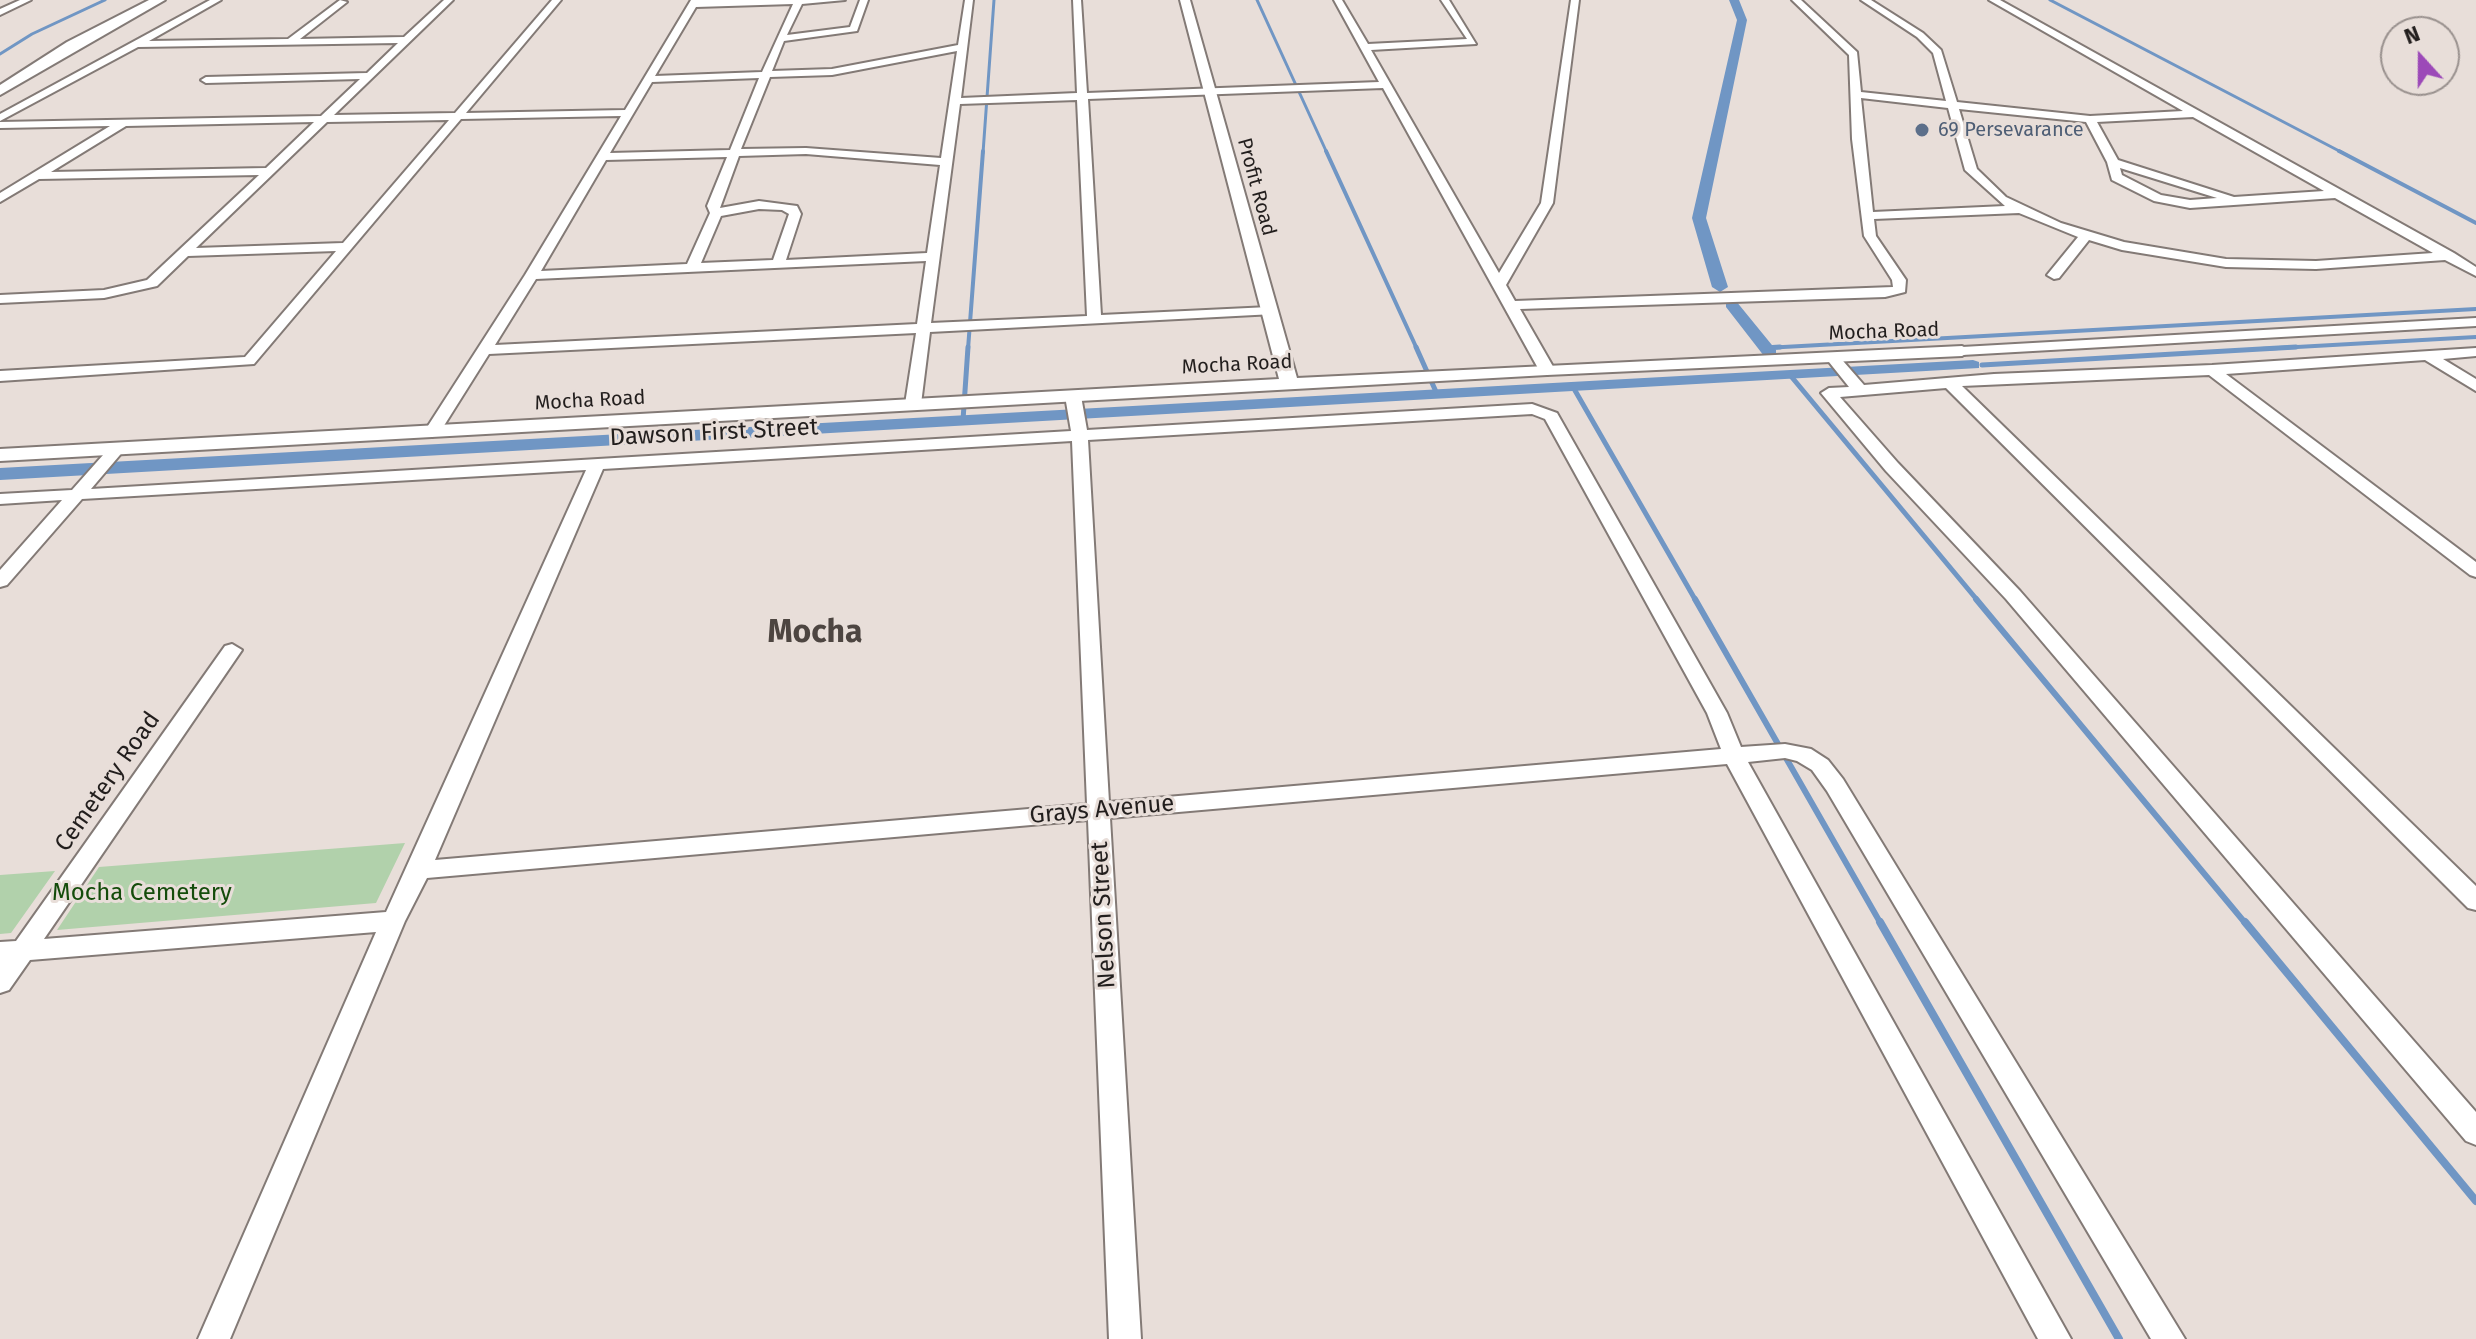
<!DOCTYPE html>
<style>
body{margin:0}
#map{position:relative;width:2476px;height:1339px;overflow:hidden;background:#e8ded9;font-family:"Fira Sans",sans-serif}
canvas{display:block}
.north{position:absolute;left:2380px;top:16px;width:80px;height:80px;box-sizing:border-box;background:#e8ded9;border:2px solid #99918e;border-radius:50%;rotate:339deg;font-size:22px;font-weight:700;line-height:32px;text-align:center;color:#221e1d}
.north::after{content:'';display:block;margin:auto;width:28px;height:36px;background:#9c49b8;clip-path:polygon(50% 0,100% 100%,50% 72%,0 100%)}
</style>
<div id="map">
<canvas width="2476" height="1339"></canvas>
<div class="north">N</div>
</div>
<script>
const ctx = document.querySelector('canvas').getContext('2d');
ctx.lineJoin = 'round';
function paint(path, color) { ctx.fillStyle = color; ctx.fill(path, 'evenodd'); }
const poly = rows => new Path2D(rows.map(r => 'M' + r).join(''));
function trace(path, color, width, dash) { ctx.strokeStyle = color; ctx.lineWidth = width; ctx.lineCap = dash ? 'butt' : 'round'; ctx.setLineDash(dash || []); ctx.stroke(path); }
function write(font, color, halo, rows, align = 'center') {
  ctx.font = font + ' "Fira Sans",sans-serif'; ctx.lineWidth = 6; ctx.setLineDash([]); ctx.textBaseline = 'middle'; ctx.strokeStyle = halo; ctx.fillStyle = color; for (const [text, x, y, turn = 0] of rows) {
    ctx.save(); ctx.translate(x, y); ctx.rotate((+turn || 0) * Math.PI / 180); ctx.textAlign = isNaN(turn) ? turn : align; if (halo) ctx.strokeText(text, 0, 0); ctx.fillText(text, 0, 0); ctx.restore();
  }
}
const green = poly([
 [405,843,376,903,57,930,99,867],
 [55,871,11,933,0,934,0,875]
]);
const streamFar4 = poly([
 [1257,0,1327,153],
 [2050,0,2343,153],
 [0,54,32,34,105,0],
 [983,153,994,0]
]);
const streamFar3 = poly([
 [1326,151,1417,349],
 [2339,151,2476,223],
 [1765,348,2476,309],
 [968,349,983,151],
 [2261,349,2476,337]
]);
const streamFar2 = poly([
 [1416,347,1437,394],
 [1765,348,1780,347],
 [1982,365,2296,347],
 [1790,375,1978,601],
 [1573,387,1696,601],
 [963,420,968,347]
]);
const streamFar1 = poly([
 [1695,599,1881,924],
 [1976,599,2246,924]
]);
const stream = poly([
 [1880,922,2119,1339],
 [2245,922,2476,1201]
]);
const canal = poly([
 [1729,0,1739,0,1747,20,1706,218,1728,287,1720,292,1712,287,1692,218,1737,20,1729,0],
 [1726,301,1736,301,1776,350,1776,356,1764,356,1726,307,1726,301],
 [1973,360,1979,362,1979,368,0,480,0,468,1973,360]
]);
const minor = poly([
 [20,0,31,0,0,15,0,9,20,0],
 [210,0,221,0,149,41,288,39,340,0,347,2,300,39,404,37,444,0,453,0,334,115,455,113,552,0,561,0,466,113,625,110,691,0,845,0,802,4,787,35,850,27,860,0,868,0,857,31,784,41,772,71,832,69,958,45,965,0,973,0,961,98,1077,93,1073,0,1081,0,1087,93,1379,82,1334,0,1342,0,1368,44,1467,39,1441,0,1449,0,1476,44,1371,50,1499,273,1541,203,1571,0,1579,0,1553,203,1506,285,1515,301,1893,287,1892,280,1864,236,1852,139,1849,55,1792,0,1801,0,1857,52,1861,92,1946,101,1933,53,1917,37,1861,0,1871,0,1923,33,1941,50,1957,102,2090,116,2183,111,1989,0,2000,0,2454,253,2476,267,2476,276,2445,260,2316,269,2226,267,2122,250,2089,240,2059,278,2054,279,2047,275,2078,237,2019,213,1874,219,1876,236,1906,280,1905,292,1885,297,1520,309,1555,370,1547,375,1539,370,1383,88,1088,99,1101,315,1269,307,1276,311,1274,314,930,332,921,404,913,409,905,404,916,333,489,354,440,432,432,437,424,432,525,275,621,116,461,119,254,364,0,381,0,371,245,357,336,251,188,256,157,286,104,298,0,303,0,295,104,290,147,280,259,175,39,179,0,202,0,193,110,126,0,128,0,122,321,116,360,79,206,83,201,80,206,77,367,73,398,43,138,47,0,121,0,114,210,0],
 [793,4,762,72,655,76,696,7,793,4],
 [957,51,941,158,806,148,741,149,770,77,832,75,957,51],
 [759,78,730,150,610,153,652,82,759,78],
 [1861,98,1948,108,1965,170,2005,206,1873,212,1861,98],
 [1077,100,1087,316,931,323,960,104,1077,100],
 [1959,109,2086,122,2107,162,2112,180,2154,201,2190,208,2335,198,2433,253,2316,261,2226,259,2124,242,2061,223,2006,197,1977,169,1959,109],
 [2193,117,2324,191,2234,197,2118,160,2097,122,2193,117],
 [449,120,343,243,196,248,327,122,449,120],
 [314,122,266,168,51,172,126,126,314,122],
 [806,154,940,165,927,253,786,260,801,214,797,206,759,201,720,208,739,156,806,154],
 [727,157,707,206,710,213,687,264,541,271,606,160,727,157],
 [2120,168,2217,198,2190,200,2161,195,2122,175,2120,168],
 [759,209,782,210,789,214,773,260,701,263,721,216,759,209],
 [926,261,917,324,495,345,536,279,926,261],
 [2476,318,2476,326,1962,355,1955,351,1962,347,2476,318],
 [2476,348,2476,356,2443,359,2476,379,2476,391,2425,360,2226,374,2476,562,2476,577,2470,575,2209,375,1962,386,2476,886,2476,910,2468,908,1946,388,1840,397,1898,463,2020,591,2476,1112,2476,1145,2466,1141,2006,599,1886,471,1821,393,1829,388,1849,387,1825,357,1832,353,1837,354,1864,385,1994,374,2212,365,2476,348],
 [1073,391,1081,396,1087,430,1532,404,1557,413,1727,713,1741,747,1785,744,1811,749,1828,760,1843,779,2185,1339,2151,1339,1827,791,1812,770,1797,761,1785,758,1748,762,2071,1339,2038,1339,1727,764,1110,818,1141,1339,1109,1339,1088,820,427,878,405,921,230,1339,198,1339,376,932,30,960,9,990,0,993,0,942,16,941,225,646,232,644,242,650,44,939,386,912,586,470,82,499,7,585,0,587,0,570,62,500,0,504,0,494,72,490,111,446,117,444,125,449,91,489,1071,431,1065,396,1073,391],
 [1532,414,1545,419,1707,713,1721,749,1109,802,1088,440,1532,414],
 [1072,441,1087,804,435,860,603,469,1072,441]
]);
const tertiary = poly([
 [1180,0,1190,0,1297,378,1962,346,1971,351,1962,356,1547,375,0,461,0,449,1279,379,1180,0]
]);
const secondary = poly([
 [149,0,165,0,0,95,0,85,67,42,149,0]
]);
const markers = [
 [1922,130,8,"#5c6f8a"]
];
const farServicenames = [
 ["69 Persevarance",1938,130]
];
const farStreetnames = [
 ["Profit Road",1256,187,75],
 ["Mocha Road",1884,332,-2],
 ["Mocha Road",1237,365,-3],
 ["Mocha Road",590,401,-3]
];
const streetNames = [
 ["Dawson First Street",714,433,-3],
 ["Cemetery Road",108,782,-55],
 ["Grays Avenue",1102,810,-5],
 ["Nelson Street",1104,915,-93]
];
const parkNames = [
 ["Mocha Cemetery",142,893]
];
const districtNames = [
 ["Mocha",815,633]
];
paint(green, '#b1d1ab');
trace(streamFar4, '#7096c4', 3);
trace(streamFar3, '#7096c4', 4);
trace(streamFar2, '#7096c4', 5);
trace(streamFar1, '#7096c4', 6);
trace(stream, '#7096c4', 8);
paint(canal, '#7096c4');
trace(minor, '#837a76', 4);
trace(tertiary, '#837a76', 4);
trace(secondary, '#837a76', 4);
paint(minor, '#fff');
paint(tertiary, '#fff');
paint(secondary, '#fff');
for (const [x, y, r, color] of markers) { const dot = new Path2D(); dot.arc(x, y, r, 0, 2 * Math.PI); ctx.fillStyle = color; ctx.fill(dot); trace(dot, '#e8ded9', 3); }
write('20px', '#4e5e75', '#e8ded9', farServicenames, 'left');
write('20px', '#221e1d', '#e8ded9', farStreetnames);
write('24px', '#221e1d', '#e8ded9', streetNames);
write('24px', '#144c0b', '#e8ded9', parkNames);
write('bold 32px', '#4d4541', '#e8ded9', districtNames);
</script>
